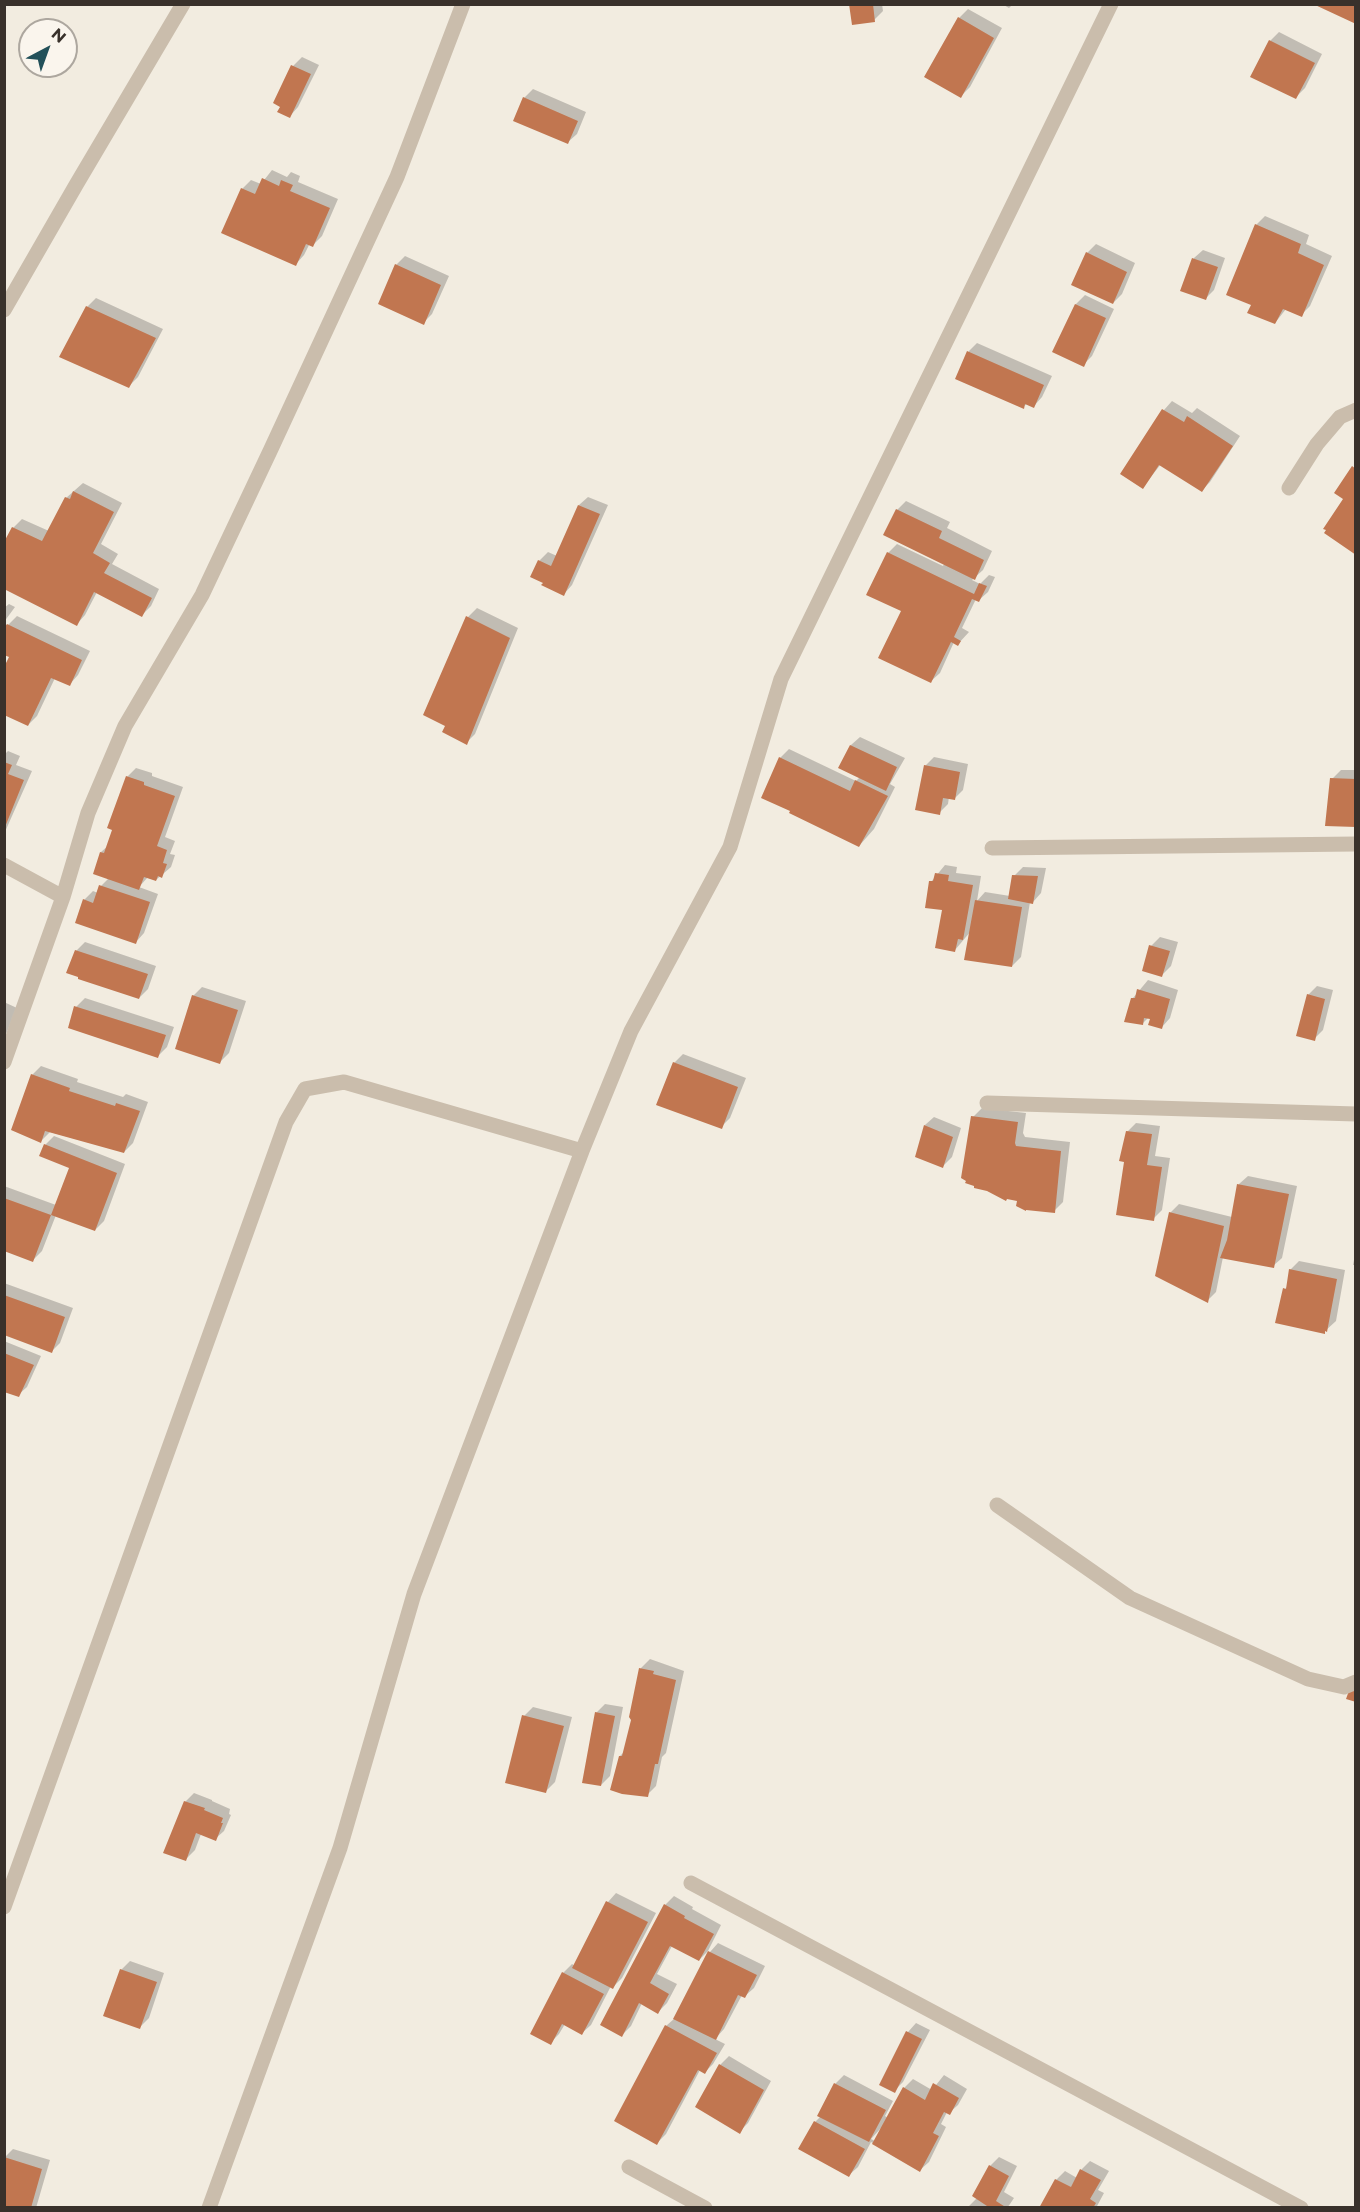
<!DOCTYPE html>
<style>
body{margin:0}
#map{position:relative;width:1360px;height:2212px;overflow:hidden;background:#f2ece0;font-family:Montserrat,sans-serif}
canvas{display:block}
.frame{position:absolute;inset:0;border:6px solid #39312b;pointer-events:none}
.north{position:absolute;left:18px;top:18px;width:60px;height:60px;box-sizing:border-box;background:#faf5ed;border:2px solid #ada79f;border-radius:50%;rotate:41deg;font-size:16px;font-weight:700;line-height:24px;text-align:center;color:#39312b}
.north::after{content:'';display:block;margin:auto;width:21px;height:27px;background:#225059;clip-path:polygon(50% 0,100% 100%,50% 72%,0 100%)}
</style>
<div id="map">
<canvas width="1360" height="2212"></canvas>
<div class="frame"></div>
<div class="north">N</div>
</div>
<script>
const ctx = document.querySelector('canvas').getContext('2d');
ctx.lineJoin = 'round';
function paint(path, color) { ctx.fillStyle = color; ctx.fill(path, 'evenodd'); }
const poly = rows => new Path2D(rows.map(r => 'M' + r).join(''));
function trace(path, color, width, dash) { ctx.strokeStyle = color; ctx.lineWidth = width; ctx.lineCap = dash ? 'butt' : 'round'; ctx.setLineDash(dash || []); ctx.stroke(path); }
const shadow = poly([
 [851,4,882,4,883,11,874,20],
 [1002,4,1013,4,1009,8],
 [968,9,1002,28,970,87,961,96,959,18],
 [1279,32,1322,54,1305,88,1296,97,1270,41],
 [302,57,319,65,298,107,290,116,282,106,275,103,293,66],
 [533,89,586,112,577,134,568,142,524,98],
 [272,170,287,177,291,172,300,176,298,182,338,199,322,236,313,245,310,243,304,255,296,264,242,189,251,180,261,184],
 [1265,216,1309,235,1306,244,1332,256,1310,306,1301,315,1286,309,1275,323,1256,225],
 [1096,244,1135,263,1122,294,1113,303,1087,253],
 [1203,250,1225,258,1214,290,1205,299,1182,290,1194,258],
 [405,256,449,276,432,314,423,323,396,265],
 [1085,295,1114,309,1092,356,1083,365,1054,352,1076,304],
 [96,298,163,329,138,377,129,386,87,307],
 [977,343,1052,376,1042,397,1034,406,1028,403,1023,407,957,378,969,351],
 [1172,401,1192,413,1197,408,1240,436,1210,482,1202,490,1161,464,1143,487,1122,473,1164,410],
 [83,483,122,503,101,544,118,554,112,564,159,589,151,606,142,615,97,592,85,615,77,624,4,545,13,528,22,519,49,531,66,498],
 [588,497,608,505,572,585,564,594,539,561,548,552,557,556,579,505],
 [906,501,950,522,947,528,992,551,983,570,972,580,980,584,989,575,995,577,988,592,979,600,976,599,962,628,969,632,958,644,954,642,940,673,931,681,903,611,888,553,897,544,943,566,944,564,897,510],
 [9,604,15,607,4,622,4,608],
 [477,608,518,628,475,734,466,743,447,725,425,715,468,617],
 [17,616,90,651,78,675,70,684,55,678,37,716,28,725,11,656,8,625],
 [860,737,905,758,890,784,895,787,874,829,859,846,780,758,789,749,856,781,860,777,840,768,851,745],
 [8,751,20,756,16,765,32,771,4,834,4,755],
 [934,757,968,764,963,790,955,798,949,797,948,804,939,813,925,766],
 [136,768,152,773,152,776,183,787,165,837,175,841,170,854,175,855,171,867,156,880,148,877,139,887,158,894,144,933,136,942,84,900,93,891,98,893,101,886,109,878,101,852,109,845,127,777],
 [1341,770,1356,770,1356,826,1327,825,1332,779],
 [945,865,957,867,956,873,981,876,977,901,985,892,1010,896,1014,876,1023,867,1046,868,1041,893,1033,902,1030,902,1021,957,1012,966,971,931,955,950,943,909,931,882],
 [1160,937,1178,942,1171,966,1162,975,1151,946],
 [85,942,156,966,148,989,139,998,76,951],
 [1148,980,1178,990,1170,1018,1162,1027,1149,1017,1142,1024,1133,998],
 [1317,986,1333,990,1323,1030,1314,1039,1308,995],
 [202,987,246,1001,229,1053,220,1062,193,996],
 [85,998,174,1027,167,1047,158,1056,76,1007],
 [4,1002,17,1008,4,1039],
 [683,1054,746,1078,730,1118,721,1127,674,1063],
 [41,1066,78,1079,77,1082,123,1097,126,1094,148,1102,133,1143,124,1152,50,1132,41,1141,32,1075],
 [982,1108,1026,1113,1023,1133,1025,1137,1070,1142,1063,1202,1054,1211,1018,1199,973,1117],
 [934,1117,961,1128,952,1157,943,1166,925,1125],
 [1136,1123,1160,1126,1155,1156,1170,1158,1162,1210,1153,1219,1126,1161,1127,1132],
 [54,1136,125,1164,104,1221,95,1230,56,1215,42,1251,33,1260,4,1249,4,1186,56,1205,71,1167,45,1145],
 [1248,1176,1297,1186,1282,1258,1273,1266,1223,1257,1216,1292,1207,1301,1170,1213,1179,1204,1232,1217,1239,1184],
 [1356,1249,1356,1265,1353,1265],
 [1299,1261,1345,1270,1336,1321,1324,1332,1285,1289,1288,1286,1290,1270],
 [4,1283,73,1308,60,1343,52,1351,4,1334],
 [4,1341,41,1356,27,1387,18,1395,4,1390],
 [650,1659,684,1671,666,1753,662,1757,656,1786,647,1795,620,1756,624,1752,632,1720,641,1668],
 [605,1704,623,1707,610,1776,601,1785,596,1713],
 [533,1707,572,1717,555,1782,546,1791,524,1716],
 [194,1793,212,1800,212,1801,230,1809,229,1814,231,1815,224,1831,215,1839,201,1834,195,1850,186,1859,185,1802],
 [616,1893,656,1913,622,1978,613,1987,611,1986,591,2025,582,2033,565,2024,559,2034,550,2043,563,1973,572,1964,575,1966,608,1902],
 [674,1896,693,1907,692,1909,721,1925,708,1951,699,1960,672,1946,657,1974,677,1984,667,2003,658,2012,642,2003,631,2026,622,2035,665,1905],
 [718,1943,765,1966,754,1988,745,1996,742,1995,724,2029,715,2039,725,2044,713,2064,704,2073,700,2070,666,2134,657,2143,666,2026,675,2018,710,1952],
 [130,1961,164,1973,149,2018,140,2027,121,1970],
 [916,2023,930,2030,903,2082,894,2091,908,2032],
 [729,2056,771,2081,748,2123,739,2132,720,2065],
 [844,2075,893,2101,885,2116,888,2118,904,2088,913,2079,932,2090,944,2075,967,2089,958,2105,949,2113,947,2112,941,2124,946,2127,929,2162,920,2170,871,2142,858,2167,849,2175,815,2122,821,2116,835,2084],
 [881,2128,875,2141,871,2139],
 [13,2149,50,2160,36,2208,4,2208,5,2157],
 [999,2157,1017,2166,1004,2192,1014,2198,1010,2204,1007,2208,967,2208,977,2198,990,2166],
 [1090,2161,1109,2171,1098,2190,1104,2193,1096,2208,1040,2208,1056,2180,1065,2171,1077,2178,1082,2169]
]);
const building = poly([
 [849,4,873,4,875,22,852,25],
 [1313,4,1356,4,1356,24],
 [958,17,994,38,961,98,924,77],
 [1269,40,1315,63,1296,99,1250,77],
 [291,65,311,74,290,118,277,112,280,107,273,103],
 [523,97,578,121,568,144,513,121],
 [262,178,279,186,281,180,293,185,290,191,330,208,313,247,306,244,296,266,221,233,241,188,255,194],
 [1255,224,1301,244,1298,253,1324,265,1302,317,1283,309,1275,324,1247,313,1251,305,1226,295],
 [1086,252,1127,272,1113,304,1071,285],
 [1192,258,1218,267,1206,300,1180,291],
 [395,264,441,285,424,325,378,304],
 [1075,304,1106,318,1084,367,1052,352],
 [86,306,156,338,129,388,59,357],
 [967,351,1044,385,1034,408,1025,404,1024,409,955,379],
 [1162,409,1184,422,1187,416,1233,446,1202,492,1159,465,1143,489,1120,474],
 [1352,466,1356,469,1356,555,1324,533,1326,530,1323,529,1343,499,1334,493],
 [73,491,114,512,93,553,110,563,104,573,152,598,142,617,94,592,77,626,4,589,4,542,12,527,42,541,65,497,70,499],
 [578,505,600,514,564,596,541,585,543,583,530,577,538,560,551,566],
 [896,509,942,531,939,538,984,560,975,580,883,535],
 [887,552,974,594,979,583,987,586,979,602,972,599,954,637,961,641,958,646,951,642,931,683,878,658,901,611,866,595],
 [466,616,510,638,467,745,442,732,445,726,423,715],
 [7,624,82,660,70,686,51,678,28,726,4,715,4,667,9,657,4,655,4,628],
 [850,745,897,767,886,791,838,768],
 [779,757,850,791,855,780,888,796,859,847,789,813,790,811,761,798],
 [4,762,12,765,8,774,24,780,5,827],
 [924,765,960,772,955,800,943,798,940,815,915,810],
 [126,776,144,782,144,785,175,796,157,846,167,850,163,863,167,864,162,878,158,876,156,881,144,877,139,890,93,874,100,852,104,853,112,830,107,828],
 [1330,778,1356,779,1356,827,1325,826],
 [935,873,949,875,948,881,973,885,963,940,958,939,955,952,935,948,942,910,925,908,929,881,933,881],
 [1012,875,1038,876,1033,904,1008,899],
 [99,885,150,902,136,944,75,923,83,899,93,903],
 [975,900,1022,907,1012,967,964,960],
 [1149,945,1170,951,1162,977,1142,971],
 [75,950,148,974,139,999,78,979,78,977,66,973],
 [1137,989,1170,999,1162,1029,1148,1025,1150,1019,1144,1018,1143,1025,1124,1022,1131,998,1135,998],
 [1307,994,1325,999,1315,1041,1296,1036],
 [192,995,238,1010,220,1064,175,1049],
 [74,1006,166,1035,158,1058,68,1028],
 [673,1062,738,1087,722,1129,656,1105],
 [31,1074,70,1088,69,1091,115,1106,116,1103,140,1111,124,1153,45,1131,41,1143,11,1130],
 [971,1116,1018,1122,1015,1143,1016,1146,1061,1151,1055,1213,1026,1210,1026,1211,1016,1206,1017,1201,1007,1199,1006,1201,987,1191,974,1188,974,1186,965,1183,966,1181,961,1178],
 [924,1125,953,1137,943,1168,915,1157],
 [1126,1131,1152,1134,1147,1165,1162,1167,1154,1221,1116,1215,1124,1162,1119,1161],
 [44,1144,117,1173,95,1231,51,1215,33,1262,4,1251,4,1198,51,1215,69,1168,39,1156],
 [1237,1184,1289,1194,1274,1268,1220,1258,1227,1240],
 [1169,1212,1224,1226,1208,1303,1155,1276],
 [1289,1269,1337,1279,1327,1332,1325,1331,1325,1334,1275,1323,1283,1288,1286,1289],
 [4,1295,65,1317,52,1353,4,1335],
 [4,1353,34,1365,19,1397,4,1392],
 [639,1668,654,1671,653,1674,676,1680,658,1764,655,1764,648,1797,622,1794,610,1790,619,1756,622,1756,631,1720,629,1717],
 [1356,1671,1356,1702,1346,1699],
 [595,1712,615,1716,601,1786,582,1783],
 [522,1715,564,1726,546,1793,505,1783],
 [184,1801,205,1808,204,1810,223,1818,221,1823,223,1823,216,1841,196,1833,186,1861,163,1853],
 [606,1901,648,1922,613,1989,572,1968],
 [664,1904,685,1916,684,1918,714,1934,699,1961,670,1946,650,1983,669,1994,658,2014,639,2003,622,2037,600,2025],
 [708,1951,757,1975,745,1998,738,1995,716,2040,673,2019],
 [120,1969,157,1982,140,2029,103,2016],
 [562,1972,604,1994,582,2035,562,2024,551,2045,530,2034],
 [665,2025,717,2053,705,2074,698,2070,657,2145,614,2121],
 [906,2031,922,2039,895,2093,879,2085],
 [719,2064,764,2090,740,2134,695,2107],
 [834,2083,886,2110,869,2142,817,2116],
 [933,2083,959,2098,950,2115,944,2112,933,2133,939,2136,920,2172,872,2144,903,2087,925,2100],
 [814,2121,865,2149,849,2177,798,2149],
 [4,2157,42,2169,31,2208,4,2208],
 [989,2165,1009,2176,996,2201,1007,2208,990,2208,972,2196],
 [1080,2169,1101,2180,1090,2199,1096,2203,1093,2208,1039,2208,1055,2179,1071,2187]
]);
const service = poly([
 [997,1505,1130,1598,1308,1679,1344,1687,1356,1682]
]);
const minor = poly([
 [4,310,76,185,183,4],
 [1289,488,1317,444,1340,417,1356,410],
 [992,848,1356,844],
 [4,865,63,897],
 [4,1062,63,897,88,813,125,726,202,595,271,449,397,177,463,4],
 [987,1103,1356,1114],
 [691,1883,1301,2208],
 [4,1907,286,1122,305,1089,344,1082,582,1151],
 [629,2167,705,2208],
 [209,2208,340,1848,414,1594,582,1151,631,1031,730,847,781,679,1111,4]
]);
paint(shadow, '#0003');
paint(building, '#c17650');
trace(service, '#cabdac', 15);
trace(minor, '#cabdac', 15);
</script>
